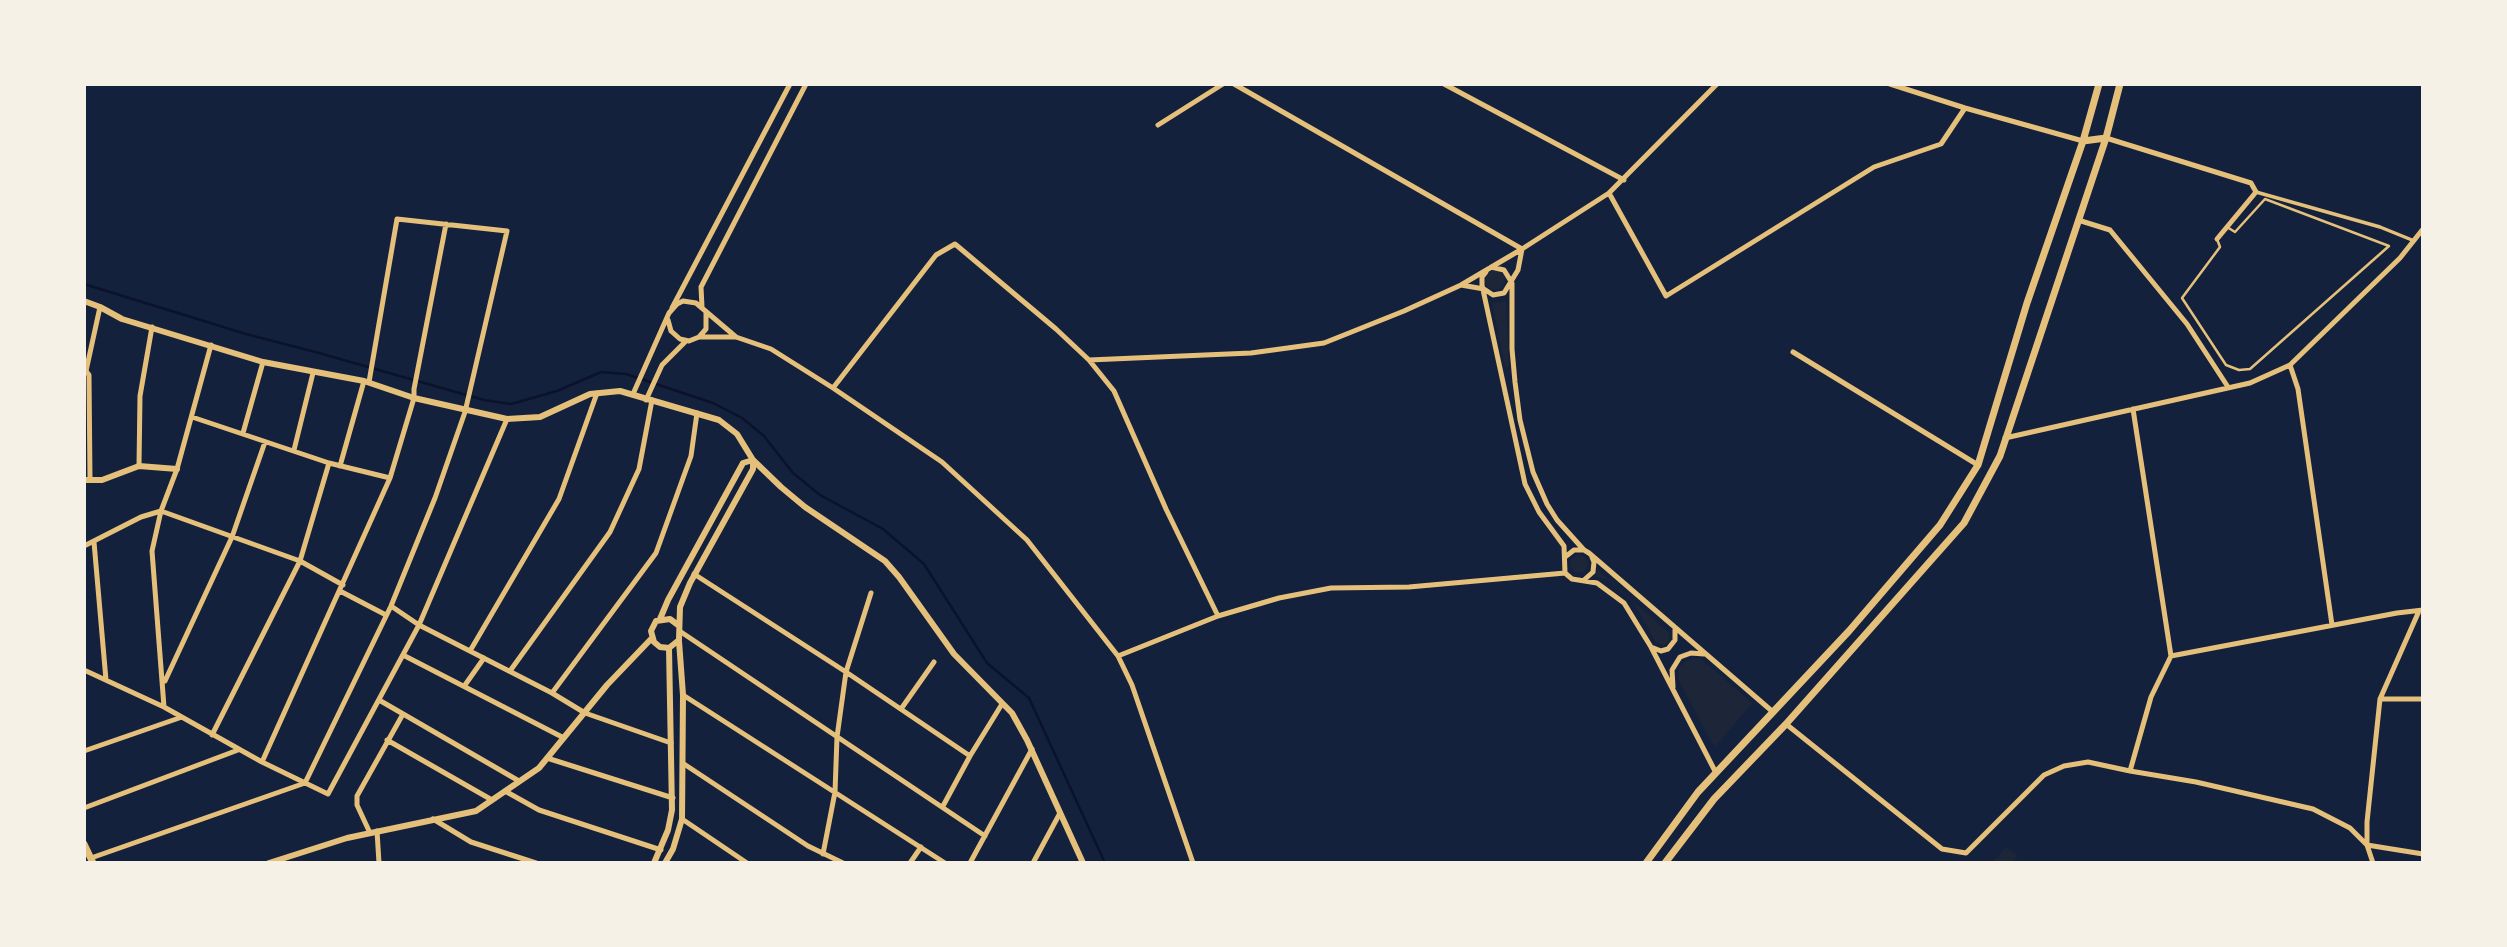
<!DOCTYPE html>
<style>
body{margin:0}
#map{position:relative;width:2507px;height:947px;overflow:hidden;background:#14213d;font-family:"Golos Text",sans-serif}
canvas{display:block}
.frame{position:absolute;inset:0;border:86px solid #f6f1e7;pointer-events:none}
</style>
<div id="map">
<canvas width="2507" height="947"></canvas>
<div class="frame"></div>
</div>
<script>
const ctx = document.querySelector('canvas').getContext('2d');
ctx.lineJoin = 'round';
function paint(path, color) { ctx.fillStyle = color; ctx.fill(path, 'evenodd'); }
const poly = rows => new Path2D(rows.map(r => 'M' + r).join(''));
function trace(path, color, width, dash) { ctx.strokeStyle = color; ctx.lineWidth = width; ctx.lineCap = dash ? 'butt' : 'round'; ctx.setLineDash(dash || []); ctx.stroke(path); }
const green = poly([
 '1485 280a10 10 0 1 1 20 0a10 10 0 1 1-20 0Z',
 [1506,301,1509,367,1505,367,1492,303],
 '1570 564a9 9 0 1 1 18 0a9 9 0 1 1-18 0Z',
 [1598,570,1669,633,1668,642,1664,645,1656,643,1633,602,1608,580,1595,576],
 [1694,659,1701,659,1752,703,1716,746,1712,743,1679,681,1678,674,1680,666,1686,661],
 [2006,847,2018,856,2012,863,1992,863]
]);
const stream = poly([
 [84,284,246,334,319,353,484,400,511,404,557,391,601,372,626,374,713,403,742,418,764,436,793,473,820,495,883,529,924,564,987,663,1029,698,1105,863]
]);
const service = poly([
 [2217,239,2220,247,2182,298,2226,365,2239,370,2250,369,2389,246,2265,199,2235,232,2227,227]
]);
const pedestrian = poly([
 [2256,192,2380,227,2412,240]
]);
const minor = poly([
 [1234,84,1522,249],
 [1444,84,1624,180],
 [1890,84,1965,108,2083,141],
 [1158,125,1223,84],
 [2106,138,2251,183,2256,192,2217,239],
 [1609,193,1666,296,1874,167,1941,144,1965,108],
 [2078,220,2110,230,2187,324,2228,387],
 [1491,267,1504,270,1512,283,1512,349,1515,382,1520,420,1533,472,1547,504,1557,520,1584,550],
 [1486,272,1482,277,1482,285,1525,484,1539,512,1564,546,1565,573,1572,579,1597,583,1624,603,1651,647,1661,651,1668,649,1675,640,1675,630],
 [1461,285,1484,289,1493,295,1504,293,1518,270,1522,249],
 [702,307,701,287,806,84],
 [672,308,790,84],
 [668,320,671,331,680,339,689,341,699,337,736,337,771,349,833,388,942,462,1027,540,1118,656,1132,685,1193,863],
 [699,337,706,329,706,312],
 [1793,352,1978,465],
 [1089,360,1251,353,1324,343,1404,311,1461,285,1522,249,1609,193,1717,84],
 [2290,365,2298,389,2332,625],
 [833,388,936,255,955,244,1056,329,1089,360,1114,391,1166,509,1218,616],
 [633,394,669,313,677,304,683,301,696,303,736,337],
 [646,400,662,365,686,341],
 [2133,409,2171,656],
 [192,417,329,463,390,478],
 [243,433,263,362],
 [2005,438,2250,383,2290,365,2400,258,2423,229],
 [294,450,313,373],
 [139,466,140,396,152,327],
 [340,466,364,381],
 [90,480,89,375,86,371,100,307],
 [94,542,106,680],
 [84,546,141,517,161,511,300,561,343,585],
 [1565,557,1574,550,1584,550,1589,553,1773,712],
 [694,574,846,672,970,756],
 [1584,580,1593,572,1594,562,1592,557],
 [340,591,386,615],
 [391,606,419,625,552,693,585,713,671,743],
 [2419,611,2380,699,2367,822,2367,845,2423,854],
 [681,632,985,836],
 [1651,647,1716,773],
 [470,651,559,499,597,393],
 [403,655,564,738],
 [1118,656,1218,616,1279,598,1331,588,1409,587,1565,573],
 [84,670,164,707,262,762,328,794,419,625,507,419],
 [510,671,610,532,639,469,652,400],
 [165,681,232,537,265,442],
 [465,685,484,658],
 [1673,687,1672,670,1680,657,1691,653,1704,654],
 [552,693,656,553,691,456,697,413],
 [683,695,945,863],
 [2380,699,2423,699],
 [379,700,519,781],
 [164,707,152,551,161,511,177,469,211,345],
 [901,709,934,662],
 [1786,724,1942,849,1966,853,2044,775,2064,766,2088,762,2130,771,2151,697,2171,656,2397,613,2423,610],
 [212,735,300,561,329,463],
 [387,740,492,800],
 [84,751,182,717],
 [547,758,673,798],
 [262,762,390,478,414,398,414,389,446,224],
 [684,764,808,846,843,863],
 [2130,771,2196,782,2313,809,2350,828,2367,845,2373,863],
 [505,791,539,810,661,850],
 [943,806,970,756,1002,704],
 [84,808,238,750],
 [433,819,471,842,536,863],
 [682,819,747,863],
 [377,831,379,863],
 [370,833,357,805,357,796,403,714],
 [823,854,835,792,837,737,846,672,871,593],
 [91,858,305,783,391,606,435,498,465,412,507,231,397,219,369,382],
 [910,863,921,847],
 [970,863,1032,749],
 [1033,863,1060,813]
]);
const tertiary = poly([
 [84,301,100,307,122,319,263,362,364,381,414,398,507,419,540,417,590,394,620,391,719,420,737,434,753,460,781,487,805,507,885,561,899,577,954,654,1012,713,1027,740,1083,863],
 [84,480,102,480,139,466,177,469],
 [660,619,668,600,743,463,753,460],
 [678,625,670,619,656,621,651,631,654,642,660,647,669,648,679,640,680,607,690,583,753,469,753,460],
 [269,863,347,838,476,811,539,768,607,685,652,638],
 [654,863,668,830,672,810,669,648],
 [665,863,673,849,682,819,683,695,679,641]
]);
const secondary = poly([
 [2083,141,2106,138],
 [84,844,93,863],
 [1646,863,1698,792,1849,631,1940,525,1978,465,2027,303,2083,141,2099,84],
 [1665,863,1714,799,1786,724,1964,523,2000,456,2106,138,2120,84]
]);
paint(green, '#1d2539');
trace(stream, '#0b132b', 2.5);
trace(service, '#e5c07b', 2.5);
trace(pedestrian, '#e5c07b', 3.5);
trace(minor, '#e5c07b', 5);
trace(tertiary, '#e5c07b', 6);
trace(secondary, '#e5c07b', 7);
</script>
